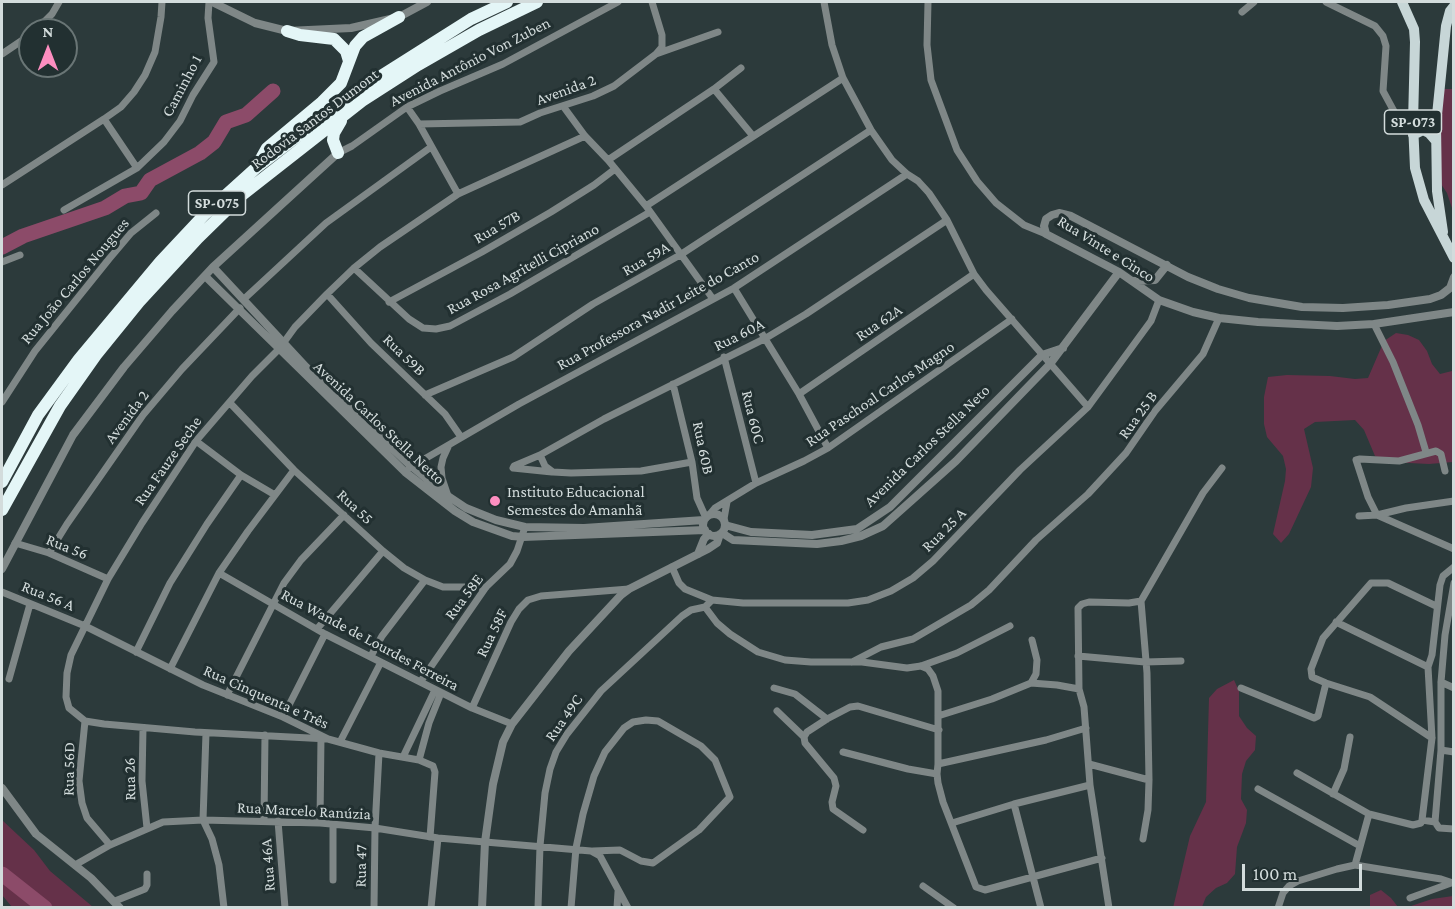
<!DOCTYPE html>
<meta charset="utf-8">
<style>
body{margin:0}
#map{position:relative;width:1455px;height:909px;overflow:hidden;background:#2c3a3b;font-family:"Crimson Pro",serif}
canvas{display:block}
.frame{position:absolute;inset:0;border:3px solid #d3dcdc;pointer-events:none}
.north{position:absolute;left:18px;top:18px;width:60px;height:60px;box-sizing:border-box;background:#223031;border:2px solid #697575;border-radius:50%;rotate:0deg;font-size:16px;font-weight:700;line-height:24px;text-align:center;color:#d3dcdc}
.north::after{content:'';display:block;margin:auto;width:21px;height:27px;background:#fd8ec0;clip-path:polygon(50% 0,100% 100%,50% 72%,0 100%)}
.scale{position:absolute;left:1242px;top:864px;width:120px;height:27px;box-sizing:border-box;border:3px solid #d3dcdc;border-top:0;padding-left:8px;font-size:18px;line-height:21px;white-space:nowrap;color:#d3dcdc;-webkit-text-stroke:4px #223031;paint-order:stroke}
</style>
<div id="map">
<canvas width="1455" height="909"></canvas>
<div class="frame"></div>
<div class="north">N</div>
<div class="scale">100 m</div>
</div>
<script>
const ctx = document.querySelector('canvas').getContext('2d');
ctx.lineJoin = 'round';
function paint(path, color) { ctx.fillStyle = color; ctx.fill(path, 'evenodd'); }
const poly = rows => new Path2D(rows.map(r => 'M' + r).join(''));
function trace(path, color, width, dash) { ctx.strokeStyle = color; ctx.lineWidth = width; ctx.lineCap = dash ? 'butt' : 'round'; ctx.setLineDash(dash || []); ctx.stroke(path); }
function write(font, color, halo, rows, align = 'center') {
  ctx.font = font + ' "Crimson Pro",serif'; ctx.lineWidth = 6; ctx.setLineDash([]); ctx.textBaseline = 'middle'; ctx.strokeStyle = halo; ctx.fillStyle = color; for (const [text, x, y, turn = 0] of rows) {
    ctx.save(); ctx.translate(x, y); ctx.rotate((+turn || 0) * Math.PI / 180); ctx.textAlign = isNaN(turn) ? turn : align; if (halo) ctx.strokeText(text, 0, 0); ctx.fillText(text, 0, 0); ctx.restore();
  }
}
const green = poly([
 [1444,89,1453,89,1453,211,1447,193,1439,181,1432,127,1434,97],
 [1396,333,1408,335,1419,340,1427,351,1432,364,1440,374,1452,371,1453,351,1453,462,1429,464,1389,462,1375,456,1364,430,1355,420,1315,422,1304,429,1313,468,1311,487,1289,534,1281,543,1273,534,1285,481,1286,469,1283,456,1267,437,1264,424,1264,397,1268,377,1287,375,1330,376,1355,379,1368,378,1384,341],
 [1234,680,1239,691,1239,716,1247,728,1256,736,1255,750,1246,761,1242,774,1241,799,1247,810,1246,823,1237,847,1235,874,1227,883,1216,888,1206,897,1202,907,1173,908,1190,836,1206,802,1209,698,1217,689],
 [2,820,34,850,50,871,93,907,12,907,2,895],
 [1381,890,1391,898,1398,907,1370,907,1370,895],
 [1453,896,1453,907,1402,907,1411,906,1432,899]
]);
const river = poly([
 [2,247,23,236,105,208,125,196,141,193,150,180,200,153,214,142,226,122,246,115,273,91],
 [2,874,45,908]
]);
const minor = poly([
 [824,2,832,45,843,78,871,130,892,160,907,174,918,181,929,193,947,220,974,274,986,290,1088,407],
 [928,2,927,45,931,80,957,150,977,181,996,203,1024,225,1046,234],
 [1326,2,1375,26,1383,36,1386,46,1383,91,1396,115,1403,121,1413,123],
 [1242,12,1254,2],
 [36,30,52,14,59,2],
 [2,54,30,35],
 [656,54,718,32],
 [714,89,753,136],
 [563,106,585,136,608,160,646,206,713,299],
 [407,107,419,124,458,194],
 [104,119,137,168],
 [419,124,520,122,540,113,593,96,614,86,656,54,662,47,662,35,652,2],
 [338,153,352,146,407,107,440,91,503,64,618,2],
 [608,160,714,89,741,68],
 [2,185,104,119,121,107,134,92,145,75,155,52,161,17,162,2],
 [646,206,843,78],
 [64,210,137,168,164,142,180,121,193,95,214,62,208,18,209,2],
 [2,262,20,255],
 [354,268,409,319,423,328,436,329,450,326,510,294,650,212],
 [734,288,799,394,828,448],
 [327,294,371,343,445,414,461,437],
 [244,299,326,223,431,147],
 [389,302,482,252,551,212,594,185,615,169],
 [1374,324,1393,362,1418,425,1426,452],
 [724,357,756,483],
 [673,384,692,462,697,498,706,518],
 [799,394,974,274],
 [425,395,513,357,593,304,680,255,871,130],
 [2,402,35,351,109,259,131,233,156,213],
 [230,403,294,470,383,551,404,568,425,580,443,587,486,587],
 [196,441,241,475,275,495],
 [540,455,514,466,513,468,552,472],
 [692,462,641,471,571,473,553,472,545,466,540,455,604,419,766,338,806,314,947,220],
 [409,468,519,404,734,288,907,174],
 [1445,471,1441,454,1436,451,1399,461,1360,459,1356,460,1368,497,1377,515,1454,549],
 [448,496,442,478,441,467,443,458,448,447],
 [710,514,715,508,756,483,804,461,828,448,1012,319],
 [1359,516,1377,515,1406,508,1454,501],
 [724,519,727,502],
 [15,543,49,553,108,579],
 [49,553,67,524,143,415,182,369,240,308],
 [672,567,679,583,685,589,712,600,743,603,848,603,868,600,891,591,913,578,933,561,1020,470,1088,407,1151,321,1159,300],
 [219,573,325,634,472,708,512,724],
 [2,592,85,626,203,685,283,717,328,739,379,753,419,760,433,766,435,772,430,837],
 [1141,601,1147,673,1149,780,1148,810,1143,839],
 [705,607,717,623,730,634,758,652,785,660,811,662,862,662,907,668,921,666,957,653,1010,626],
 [1336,622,1428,667],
 [317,629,383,551],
 [136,652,170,583,207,524,241,475],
 [371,656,382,636,425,580],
 [1078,656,1145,662,1181,661],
 [852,662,881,647,913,639,971,605,989,590,1036,540,1088,494,1126,453,1155,411,1203,354,1219,318],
 [921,666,928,669,933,676,938,691,938,764,937,774,938,783,943,802,976,887,985,890,1102,858],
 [170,669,219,573,248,531,294,470],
 [9,679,30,604],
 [421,681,486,587,510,564,517,551,525,527],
 [1441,682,1454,688],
 [1031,683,1036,674,1037,660,1032,640],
 [774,688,795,694,827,719],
 [1241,688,1314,718,1318,716,1326,683],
 [227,695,284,583,301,560,344,515],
 [472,708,511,622,519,609,528,600,541,596,629,589],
 [777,711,804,737,805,743,834,778,836,786,832,802,833,809,863,830],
 [938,716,992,699,1031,683,1057,685,1079,689],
 [283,717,325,634],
 [85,721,79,781,82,803,87,818,110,845],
 [143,728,142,781,147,828],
 [206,733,203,820,212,839,219,865,224,908],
 [804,737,807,732,827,719,850,707,858,706,939,730],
 [1432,738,1370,697,1326,683,1312,677,1311,669,1323,638,1371,583,1388,583,1436,606],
 [328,739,195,732,104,724,85,721,69,708,66,697,67,673,71,655,108,579,142,523,196,441,252,376,279,349,295,327,327,294,354,268,380,247,458,194,585,136],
 [340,742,381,662],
 [1441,750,1454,752],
 [843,752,908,769,937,774],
 [403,757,435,690],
 [419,760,429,723,441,693],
 [938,764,1046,740,1086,728],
 [1089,764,1149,780],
 [1258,789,1360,846],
 [1333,794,1344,769,1350,737],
 [1014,804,1041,908],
 [1369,814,1413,825,1421,823,1422,820,1435,822,1439,828,1454,829],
 [1422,820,1432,738,1428,667,1432,655,1440,585,1443,576,1454,567],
 [264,821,265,735],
 [278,821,285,908],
 [1435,822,1441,750,1441,682,1445,635,1454,583],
 [320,823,321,736],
 [952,823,1014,804,1090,785],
 [333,825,333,880],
 [75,865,110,845,163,822,203,820,320,823,375,828,438,838,591,851,600,856,628,908],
 [1355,865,1441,879,1453,883],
 [923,886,954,908],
 [1410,898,1454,882],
 [115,901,145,889,147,885,147,874],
 [374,908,375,828,379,753],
 [431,908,438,838],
 [538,908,540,846,545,793,550,769,556,752,567,734,601,691,682,616,691,610,705,607,712,600],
 [571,908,576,848,583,814,594,776,605,752,624,728,633,722,646,720,658,721,701,746,715,760,730,797,699,830,653,863,641,861,620,850,593,851],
 [617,908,618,892],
 [1109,908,1090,785,1084,707,1079,689,1078,608,1082,604,1089,602,1129,603,1141,601,1203,493,1222,468],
 [1278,908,1283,893,1289,886,1298,881,1337,869,1355,865,1369,814,1297,773]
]);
const tertiary = poly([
 [212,2,255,23,287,31,351,28,399,17,427,2],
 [213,267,306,367,411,466,448,496,466,508,496,520,525,527,584,528,704,520],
 [205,276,405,472,455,511,473,522,512,536,523,537,705,530],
 [1454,277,1450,288,1441,295,1430,299,1388,305,1343,308,1302,307,1249,298,1218,289,1188,277,1071,216,1059,213,1052,215,1046,219,1044,226,1046,234,1119,272,1159,300,1193,312,1219,318,1258,322,1337,326,1374,324,1454,312],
 [1133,281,1155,280,1167,265],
 '703 525a11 11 0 1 1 22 0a11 11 0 1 1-22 0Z',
 [725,525,751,532,812,535,857,529,890,507,1042,355,1063,348],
 [722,533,733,540,817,544,841,541,861,536,883,526,956,461,1050,364,1119,272],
 [698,554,704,539,709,534],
 [2,569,73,435,124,367,172,311,213,267,338,153],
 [2,788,36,834,91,878,120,908],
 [482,908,485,842,493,784,503,742,512,724,569,651,621,595,629,589,708,549,717,543,720,534]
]);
const primary = poly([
 [1402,2,1414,29,1415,42,1413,123,1415,168,1424,200,1454,258],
 [1413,135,1423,130,1429,133,1436,141],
 [1443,232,1437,191,1436,125,1446,26,1450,11,1454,6]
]);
const motorway = poly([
 [287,31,300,35,334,39,346,51,349,61],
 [338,153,333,140,334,133,341,121],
 [257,166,267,148,322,102,341,83,355,46,363,37,399,17],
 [2,482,38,415,79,359,160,262,205,214,256,168,354,93,471,19,507,2],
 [2,510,60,406,96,355,139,302,198,238,242,195,362,101,418,65,479,30,537,2]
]);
const markers = [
 [495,501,6,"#fd8ec0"]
];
const shields = [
 [1413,122,57],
 [217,203,57]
];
const shieldNames = [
 ["SP-073",1413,122],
 ["SP-075",217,203]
];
const streetNames = [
 ["Avenida Antônio Von Zuben",470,62,-27],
 ["Caminho 1",182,86,-62],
 ["Avenida 2",566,90,-20],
 ["Rodovia Santos Dumont",315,119,-37],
 ["Rua 57B",497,227,-30],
 ["Rua Vinte e Cinco",1106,249,32],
 ["Rua 59A",646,259,-30],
 ["Rua Rosa Agritelli Cipriano",523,269,-29],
 ["Rua João Carlos Nougues",75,281,-50],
 ["Rua Professora Nadir Leite do Canto",658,311,-29],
 ["Rua 62A",879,323,-34],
 ["Rua 60A",739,335,-26],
 ["Rua 59B",404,355,44],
 ["Rua Paschoal Carlos Magno",880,394,-34],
 ["Rua 25 B",1138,415,-54],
 ["Avenida 2",127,417,-53],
 ["Rua 60C",753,417,76],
 ["Avenida Carlos Stella Netto",379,423,43],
 ["Avenida Carlos Stella Neto",927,446,-44],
 ["Rua 60B",703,448,78],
 ["Rua Fauze Seche",168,461,-55],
 ["Rua 55",355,507,43],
 ["Rua 25 A",944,530,-45],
 ["Rua 56",67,547,22],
 ["Rua 56 A",48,596,22],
 ["Rua 58E",464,597,-53],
 ["Rua 58F",492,633,-64],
 ["Rua Wande de Lourdes Ferreira",370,640,28],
 ["Rua Cinquenta e Três",266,697,24],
 ["Rua 49C",564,718,-55],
 ["Rua 56D",69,769,-89],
 ["Rua 26",130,779,-91],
 ["Rua Marcelo Ranúzia",304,811,3],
 ["Rua 46A",268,865,-94],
 ["Rua 47",361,866,-89]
];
const poiNames = [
 ["Instituto Educacional",507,492],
 ["Semestes do Amanhã",507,510]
];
paint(green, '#653149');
trace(river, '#8c4b69', 15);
trace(minor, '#7f8787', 7);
trace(tertiary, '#7f8787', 8);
trace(primary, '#c7d6d7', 10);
trace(motorway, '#e4f6f7', 12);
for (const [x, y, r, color] of markers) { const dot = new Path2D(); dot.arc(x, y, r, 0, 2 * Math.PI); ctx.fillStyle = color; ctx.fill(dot); trace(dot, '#223031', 2); }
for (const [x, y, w] of shields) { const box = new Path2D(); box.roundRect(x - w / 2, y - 12, w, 24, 4.5); ctx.fillStyle = '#223031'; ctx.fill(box); trace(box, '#d3dcdc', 1.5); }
write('bold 15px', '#d3dcdc', null, shieldNames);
write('16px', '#d3dcdc', '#223031', streetNames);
write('16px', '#d3dcdc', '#223031', poiNames, 'left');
</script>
